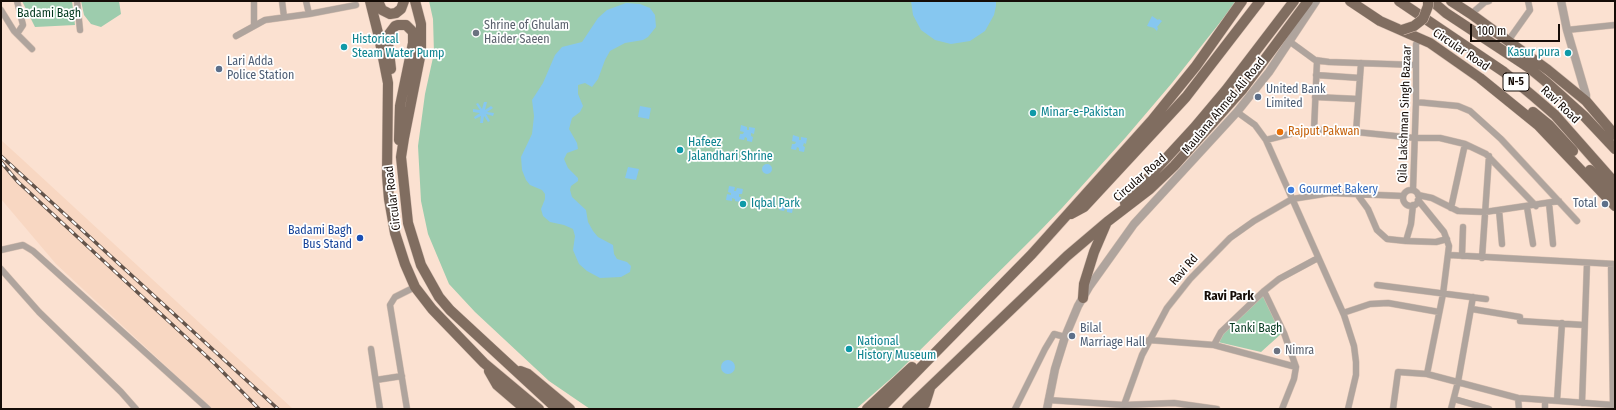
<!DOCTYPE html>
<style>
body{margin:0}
#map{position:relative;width:1616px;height:410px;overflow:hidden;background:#fbe1d1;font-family:"Fira Sans Condensed",sans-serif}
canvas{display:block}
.frame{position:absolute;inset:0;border:2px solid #150c07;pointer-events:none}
.scale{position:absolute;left:1470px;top:24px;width:90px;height:18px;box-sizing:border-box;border:2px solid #150c07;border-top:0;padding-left:5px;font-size:12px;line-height:14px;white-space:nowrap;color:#150c07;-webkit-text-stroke:3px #fff;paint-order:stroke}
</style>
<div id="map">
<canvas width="1616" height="410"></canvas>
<div class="frame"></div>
<div class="scale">100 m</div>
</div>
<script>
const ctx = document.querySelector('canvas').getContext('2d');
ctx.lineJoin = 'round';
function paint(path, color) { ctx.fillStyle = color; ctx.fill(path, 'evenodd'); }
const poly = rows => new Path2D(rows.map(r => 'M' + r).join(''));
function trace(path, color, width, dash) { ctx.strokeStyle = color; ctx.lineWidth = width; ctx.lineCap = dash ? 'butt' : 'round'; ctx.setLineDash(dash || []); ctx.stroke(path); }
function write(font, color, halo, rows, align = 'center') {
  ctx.font = font + ' "Fira Sans Condensed",sans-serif'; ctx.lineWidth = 3.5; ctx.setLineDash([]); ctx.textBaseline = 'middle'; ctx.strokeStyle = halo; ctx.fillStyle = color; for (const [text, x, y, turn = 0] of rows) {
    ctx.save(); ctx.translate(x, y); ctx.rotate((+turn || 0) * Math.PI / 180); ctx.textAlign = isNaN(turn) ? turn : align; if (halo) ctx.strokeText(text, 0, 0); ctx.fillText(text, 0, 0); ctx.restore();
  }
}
const built = poly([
 [1,140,23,160,293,409,212,409,56,264,1,199]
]);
const green = poly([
 [22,1,72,1,75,25,35,27],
 [81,1,119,1,121,14,101,27,91,24,84,15],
 [429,1,1237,1,1172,83,1126,137,1062,208,1038,233,895,375,856,409,590,409,549,381,475,312,449,284,428,234,421,201,418,146,425,94,434,53,433,19],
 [1263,294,1281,334,1261,352,1218,342,1223,333]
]);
const water = poly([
 [911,1,996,1,996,6,994,15,985,31,970,41,951,44,935,40,921,30,913,15],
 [626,3,640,4,650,8,655,15,656,27,648,37,643,40,625,43,610,51,605,60,598,79,592,87,585,83,578,85,578,94,583,106,580,112,572,118,569,129,577,143,578,149,567,153,564,159,568,168,578,178,578,181,571,186,570,190,572,197,586,210,588,222,593,231,598,237,613,245,614,254,617,259,627,262,631,266,630,272,621,277,600,278,587,271,579,264,573,250,575,236,573,229,564,225,550,222,543,216,541,209,545,199,545,194,542,190,530,185,526,180,522,170,521,157,532,134,534,116,532,100,543,83,555,55,562,47,582,42,598,18,607,10],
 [1152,16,1158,20,1159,19,1162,21,1157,27,1158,28,1157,31,1154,28,1147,26],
 [484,102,487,102,485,110,491,106,493,108,487,112,494,113,493,116,486,114,490,121,488,122,484,116,483,123,480,123,481,116,475,119,474,117,480,113,473,112,473,109,480,110,476,104,478,103,482,109],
 [640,106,651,108,649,119,638,117],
 [741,125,747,127,747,130,749,130,749,127,755,128,754,134,751,133,751,136,753,137,752,142,747,141,747,138,745,137,744,140,739,139,740,134,743,134,744,132,740,131],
 [793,135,799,137,799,140,801,140,801,137,807,138,806,144,804,143,803,146,805,147,804,152,799,151,799,148,797,147,796,150,791,149,792,144,795,144,796,142,792,141],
 '762 169a5 5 0 1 1 10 0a5 5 0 1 1-10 0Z',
 [628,167,639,169,636,180,625,178],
 [729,186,735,187,734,191,736,191,737,188,743,189,742,194,739,194,739,197,741,197,740,202,735,201,735,199,732,198,732,201,726,200,727,194,731,195,731,193,728,192],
 [781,197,787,198,786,201,788,202,789,199,795,200,794,205,791,205,791,207,793,208,792,213,787,212,787,209,785,208,784,211,779,210,780,205,783,205,783,203,780,202],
 '721 367a7 7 0 1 1 14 0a7 7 0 1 1-14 0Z'
]);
const minor = poly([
 [17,1,23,25,17,34],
 [77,1,80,30],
 [254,1,254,25],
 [282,1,284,17],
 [306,1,309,14],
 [1,10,14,31,32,49],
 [1471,14,1485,2,1489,1],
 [1567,30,1615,25],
 [236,36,265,20,309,14,356,5],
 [1289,41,1315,60,1329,62,1416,65],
 [1508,41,1530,10,1528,1],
 [1316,75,1360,78],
 [1315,97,1358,99],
 [1416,102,1458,106,1470,111,1501,139,1577,221],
 [1237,112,1255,125,1266,140,1344,315,1354,346,1356,362,1356,375,1348,409],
 [1314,130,1317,61],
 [1356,132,1361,63],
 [1266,140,1294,133,1314,130,1336,130,1415,138,1440,138,1465,144,1486,154,1536,206],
 [1413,190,1416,102,1416,44,1420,39],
 '1403 198a8 8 0 1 1 16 0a8 8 0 1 1-16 0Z',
 [1357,194,1368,209,1377,230,1387,239,1406,241,1411,224,1413,205],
 [1418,195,1432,198,1458,211,1485,212,1559,201],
 [1418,200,1444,232,1449,246,1443,294,1427,374],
 [1549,203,1553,244],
 [1527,207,1533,244],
 [1451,208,1465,144],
 [1499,210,1502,244],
 [1406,241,1436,242,1447,239],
 [1,250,23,245,33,251,208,409],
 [1449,255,1615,264],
 [1462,256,1463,227],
 [1482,258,1489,156],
 [1611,264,1613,409],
 [1,269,39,312,121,392,136,409],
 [1377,285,1486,299],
 [1264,291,1284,333,1296,367,1294,379,1282,409],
 [1472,309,1520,317,1520,321,1584,325],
 [1343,313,1370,304,1388,303,1439,312],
 [1149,340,1214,345,1296,367],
 [1214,345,1221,332,1264,291,1279,279,1318,258],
 [371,349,380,409],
 [376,380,402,376],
 [1518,398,1519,409],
 [1454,399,1489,409],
 [1048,400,1124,405,1174,403,1217,409],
 [1545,400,1545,409],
 [1557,401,1562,323],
 [1582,403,1587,263],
 [1124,405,1142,355,1167,308,1190,279,1230,238,1254,221,1292,199,1330,193,1403,196],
 [407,409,390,305,395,297,415,287],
 [1015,409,1045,349,1054,334,1065,337],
 [1393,409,1398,372,1427,374,1518,398,1613,405],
 [1451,409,1458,382,1473,297]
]);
const tertiary = poly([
 [1561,1,1567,30,1586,95,1586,101],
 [1047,409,1055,369,1065,337,1078,306,1089,287,1134,224,1237,112,1269,72,1316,1]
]);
const primary = poly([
 [370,1,379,37,388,83,387,175,389,199,395,233,405,264,415,287,432,309,484,363,539,409],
 [378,1,382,10,390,14,396,13,401,9,404,1],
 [415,1,421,24,421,52,404,138,401,157,408,223,421,265,439,297,450,310,557,409],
 [1350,1,1380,21,1430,43,1480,78,1538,125,1615,206],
 [1399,1,1504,72,1533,96,1555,115,1615,183],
 [1432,1,1446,13,1528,67,1545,81,1584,116,1615,149],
 [1451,1,1471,14,1548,70,1586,101,1615,135],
 [391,69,388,43,389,34,395,26,398,25,406,25,413,32,413,43,400,106,399,140],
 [1533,112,1549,125,1573,151],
 [1590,170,1615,196],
 [1125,203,1194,128,1226,90,1294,1],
 [1071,214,1084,207,1186,97,1260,1],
 [1083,298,1084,284,1094,252,1106,224],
 [489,371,497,385,525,409],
 [520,371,528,374,570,409],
 [867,409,912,367],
 [880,409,1032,254,1153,119,1196,66,1242,1],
 [907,409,1067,256,1107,222,1150,189,1174,166,1242,90,1308,1],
 [920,409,925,404,930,388]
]);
const rail = poly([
 [1,156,278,409],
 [1,162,18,182,215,364,259,409]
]);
const primaryBridge = poly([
 [1402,30,1414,26,1423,19,1428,6,1428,1]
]);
const markers = [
 [476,33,4,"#6b7280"],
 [344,47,4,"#0f9aa8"],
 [1568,53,4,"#0f9aa8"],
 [219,69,4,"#5c6f8a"],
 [1258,97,4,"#5c6f8a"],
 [1033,113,4,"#0f9aa8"],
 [1280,132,4,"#e8710a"],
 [680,150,4,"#0f9aa8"],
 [1291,190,4,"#3f7fe0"],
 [743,204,4,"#0f9aa8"],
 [1605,204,4,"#5c6f8a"],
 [360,238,4,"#1a4fb4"],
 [1072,336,4,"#5c6f8a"],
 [849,349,4,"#0f9aa8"],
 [1277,351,4,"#6b7280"]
];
const shields = [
 [1516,82,26]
];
const shieldNames = [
 ["N-5",1516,82]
];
const parkNames = [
 ["Badami Bagh",49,14],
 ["Tanki Bagh",1256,329]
];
const worshipNames = [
 ["Shrine of Ghulam",484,26],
 ["Haider Saeen",484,40],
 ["Nimra",1285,351]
];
const cultureNames = [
 ["Historical",352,40],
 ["Steam Water Pump",352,54],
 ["Kasur pura",1560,53,"right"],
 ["Minar-e-Pakistan",1041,113],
 ["Hafeez",688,143],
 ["Jalandhari Shrine",688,157],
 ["Iqbal Park",751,204],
 ["National",857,342],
 ["History Museum",857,356]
];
const streetNames = [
 ["Circular Road",1461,50,34],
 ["Ravi Road",1560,105,44],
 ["Maulana Ahmed Ali Road",1224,106,-50],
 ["Qila Lakshman Singh Bazaar",1405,114,-88],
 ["Circular Road",1140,178,-41],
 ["Circular Road",393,198,-97],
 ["Ravi Rd",1184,270,-49]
];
const serviceNames = [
 ["Lari Adda",227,62],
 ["Police Station",227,76],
 ["United Bank",1266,90],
 ["Limited",1266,104],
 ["Total",1597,204,"right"],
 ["Bilal",1080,329],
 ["Marriage Hall",1080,343]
];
const foodNames = [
 ["Rajput Pakwan",1288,132]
];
const shopNames = [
 ["Gourmet Bakery",1299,190]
];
const transitNames = [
 ["Badami Bagh",352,231],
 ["Bus Stand",352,245]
];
const neighbourhoodNames = [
 ["Ravi Park",1229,296]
];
paint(built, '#f8d7c2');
paint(green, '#9dccad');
paint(water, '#86c7f0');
trace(minor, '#d6bfb1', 7);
trace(tertiary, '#d6bfb1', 9);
trace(primary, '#d6bfb1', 11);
trace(minor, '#afa49d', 6);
trace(tertiary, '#afa49d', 8);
trace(primary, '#806d60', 10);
trace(rail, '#63544b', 3.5);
trace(rail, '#fff', 2, [6]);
trace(primaryBridge, '#d6bfb1', 11, []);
trace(primaryBridge, '#806d60', 10);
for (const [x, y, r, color] of markers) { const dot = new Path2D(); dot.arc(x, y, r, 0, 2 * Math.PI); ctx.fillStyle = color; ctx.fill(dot); trace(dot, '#fff', 1.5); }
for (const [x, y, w] of shields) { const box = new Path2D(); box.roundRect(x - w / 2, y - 9, w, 18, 3); ctx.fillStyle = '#fff'; ctx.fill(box); trace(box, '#150c07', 1); }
write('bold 11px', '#150c07', null, shieldNames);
write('12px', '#03381e', '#fff', parkNames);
write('12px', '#5b616d', '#fff', worshipNames, 'left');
write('12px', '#0d838f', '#fff', cultureNames, 'left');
write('12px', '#150c07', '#fff', streetNames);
write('12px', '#4e5e75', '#fff', serviceNames, 'left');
write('12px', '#c56008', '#fff', foodNames, 'left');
write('12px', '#366cbe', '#fff', shopNames, 'left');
write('12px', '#164399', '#fff', transitNames, 'right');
write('bold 13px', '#150c07', '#fff', neighbourhoodNames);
</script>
